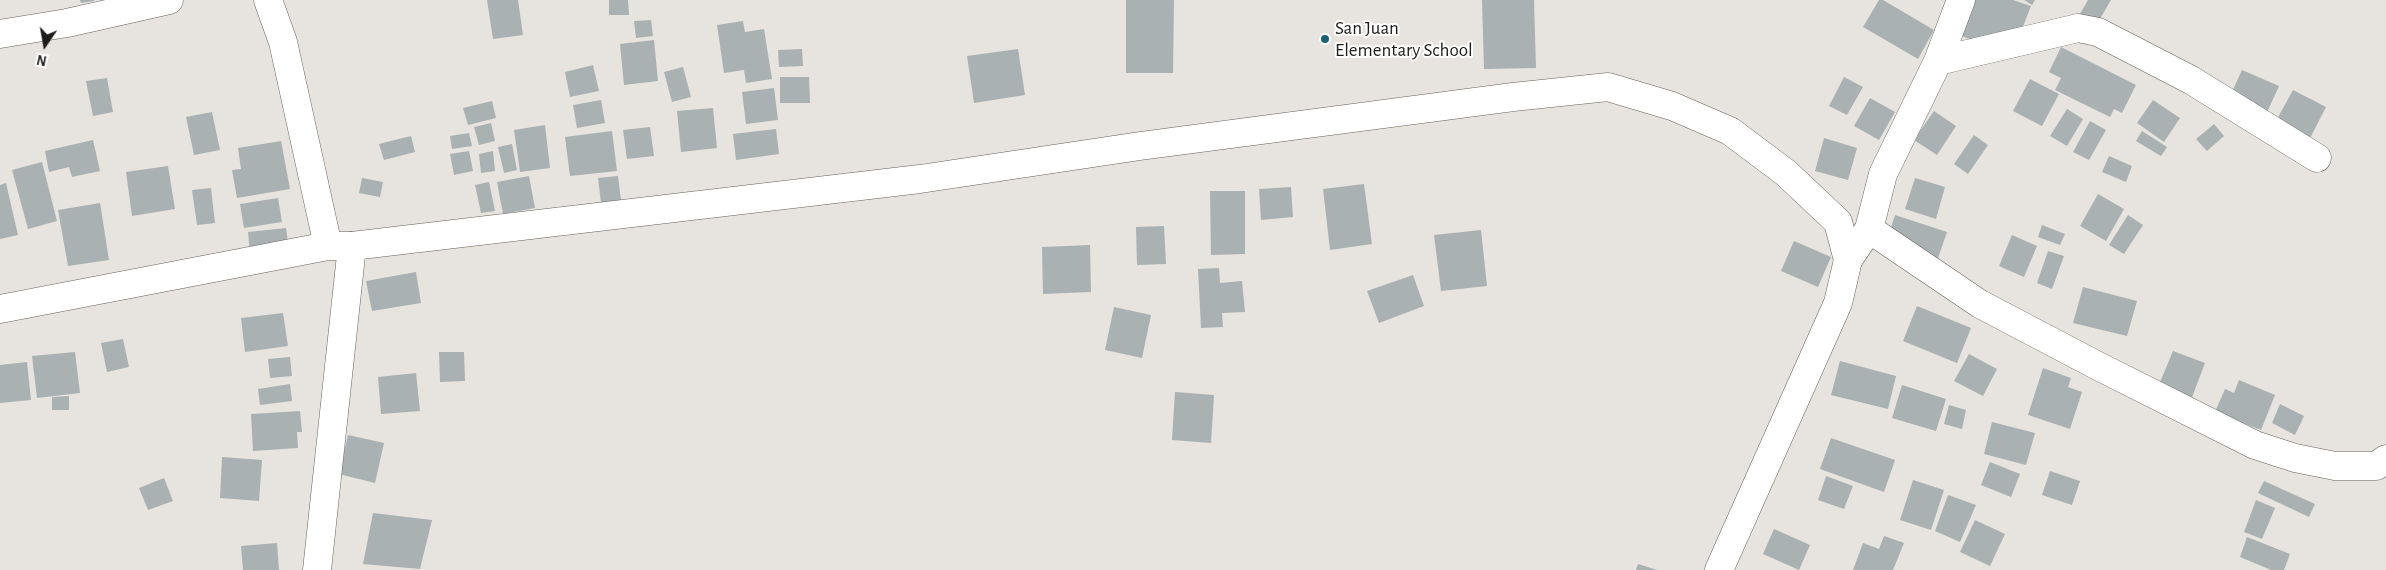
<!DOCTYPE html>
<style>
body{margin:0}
#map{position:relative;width:2386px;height:570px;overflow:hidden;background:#e7e3de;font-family:"Alegreya Sans",sans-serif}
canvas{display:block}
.north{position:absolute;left:20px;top:20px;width:50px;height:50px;-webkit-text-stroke:4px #fff;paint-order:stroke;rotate:192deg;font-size:14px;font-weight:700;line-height:20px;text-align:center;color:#1d1c1a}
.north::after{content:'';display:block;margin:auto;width:18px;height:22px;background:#1d1c1a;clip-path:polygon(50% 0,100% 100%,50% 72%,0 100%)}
</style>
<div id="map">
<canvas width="2386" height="570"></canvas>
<div class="north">N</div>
</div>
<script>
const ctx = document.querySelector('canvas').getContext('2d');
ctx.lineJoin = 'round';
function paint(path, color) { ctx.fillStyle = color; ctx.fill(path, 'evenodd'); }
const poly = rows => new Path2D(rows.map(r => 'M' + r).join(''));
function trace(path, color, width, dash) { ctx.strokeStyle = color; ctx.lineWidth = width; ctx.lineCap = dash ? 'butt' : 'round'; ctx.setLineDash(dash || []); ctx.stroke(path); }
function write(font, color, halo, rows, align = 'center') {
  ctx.font = font + ' "Alegreya Sans",sans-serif'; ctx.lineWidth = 4; ctx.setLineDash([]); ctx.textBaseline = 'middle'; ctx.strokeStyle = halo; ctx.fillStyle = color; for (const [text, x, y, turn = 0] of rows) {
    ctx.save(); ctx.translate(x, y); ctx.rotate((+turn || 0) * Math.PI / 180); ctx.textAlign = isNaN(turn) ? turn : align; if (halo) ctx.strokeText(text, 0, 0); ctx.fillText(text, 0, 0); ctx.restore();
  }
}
const building = poly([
 [80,0,94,0,94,1,81,3],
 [487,0,518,0,523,35,493,39],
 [609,0,628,0,629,15,609,15],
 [1126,0,1174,0,1173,73,1126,73],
 [1482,0,1534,0,1536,68,1484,69],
 [1879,0,1883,0,1934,30,1918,59,1863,27],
 [1969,0,2013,0,2031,6,2017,42,1991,47,1956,34],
 [2024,0,2035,0,2032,5],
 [2088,0,2111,0,2097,24,2080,14],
 [651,20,653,36,636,38,634,21],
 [743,21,745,32,764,29,772,79,746,83,744,70,724,73,717,25],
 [654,40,658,81,624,85,620,44],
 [2061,47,2136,85,2122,113,2114,109,2110,117,2055,90,2061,78,2049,72],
 [802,49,803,66,779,67,778,50],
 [1018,49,1025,95,974,103,967,56],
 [593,65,599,91,570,97,565,72],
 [683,67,691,97,672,102,664,72],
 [2242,70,2279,86,2264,119,2227,103],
 [780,77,809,77,810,103,780,103],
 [1844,77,1863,87,1847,115,1829,106],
 [107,78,113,112,93,116,86,81],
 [2030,79,2059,94,2042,126,2013,111],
 [774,88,778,120,746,124,742,92],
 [2293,90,2326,107,2305,148,2271,130],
 [1870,98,1895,112,1879,140,1854,126],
 [601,100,605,123,577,128,573,105],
 [2153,100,2180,118,2164,142,2137,123],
 [492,101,496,118,468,125,463,108],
 [713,108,717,148,681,152,677,111],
 [2067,109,2083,119,2067,146,2050,136],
 [1934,111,1956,126,1937,155,1914,140],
 [212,112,220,150,194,155,186,117],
 [2090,121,2106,130,2089,160,2073,152],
 [491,123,495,141,479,145,474,127],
 [2214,124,2224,136,2207,151,2196,139],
 [545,125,550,168,520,172,514,130],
 [650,127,654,156,627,159,623,130],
 [776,129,779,154,736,160,733,134],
 [612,131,617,171,570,176,565,137],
 [2142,131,2167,147,2161,156,2136,141],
 [469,133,472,146,452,149,450,136],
 [1974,135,1988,145,1968,174,1954,164],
 [411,136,415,152,384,160,379,144],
 [1824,138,1857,148,1848,180,1815,171],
 [93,140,100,171,72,177,69,167,49,172,45,151],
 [281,141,290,189,237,198,232,170,241,169,238,148],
 [512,144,517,170,504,173,498,147],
 [469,151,473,171,454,175,450,154],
 [493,151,495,171,481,173,479,154],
 [2109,156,2132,166,2126,182,2102,172],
 [42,162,57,221,28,229,12,170],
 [168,166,175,209,132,216,126,172],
 [529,176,535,208,503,214,497,182],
 [618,176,622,209,602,211,598,178],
 [362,178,383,182,380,197,359,193],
 [1915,178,1945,187,1936,219,1905,209],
 [489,182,495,211,481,213,475,185],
 [6,183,18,235,0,239,0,185],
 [1364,184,1372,244,1330,250,1323,189],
 [1291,187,1293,217,1261,220,1259,189],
 [211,188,215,223,197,225,192,190],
 [1210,191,1245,191,1245,254,1211,255],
 [2098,194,2124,209,2106,241,2080,226],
 [278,198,282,222,244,228,240,204],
 [100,203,109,260,68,266,58,210],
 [1895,215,1947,232,1937,261,1886,243],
 [2128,215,2143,225,2124,254,2109,245],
 [2042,225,2065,234,2060,245,2038,237],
 [1164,226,1166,264,1137,265,1136,227],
 [286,228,289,250,250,254,248,232],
 [1481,230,1487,286,1441,291,1434,235],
 [2012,235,2037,246,2024,277,1999,266],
 [1794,241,1831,257,1818,287,1781,271],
 [1090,245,1091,292,1043,294,1042,247],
 [2048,251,2064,256,2052,289,2037,283],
 [1219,268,1220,283,1242,281,1245,312,1222,313,1223,327,1201,328,1198,269],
 [416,272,421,303,372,311,366,281],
 [1413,275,1424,306,1379,323,1367,291],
 [2083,287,2137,301,2127,336,2073,323],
 [1917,306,1971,328,1957,363,1903,341],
 [1114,307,1151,315,1142,358,1105,350],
 [283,313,288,346,245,352,241,318],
 [123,339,129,367,107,372,101,343],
 [2173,351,2205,363,2191,400,2158,387],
 [75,352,80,393,37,398,32,356],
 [439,352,464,352,465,381,440,382],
 [1969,354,1997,369,1983,396,1954,381],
 [290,357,292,376,270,378,268,359],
 [1840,361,1896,376,1888,409,1831,395],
 [27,362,31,400,0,403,0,365],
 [2043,368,2071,378,2068,387,2082,392,2070,429,2028,415],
 [416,373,420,411,381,414,378,377],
 [2239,380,2275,395,2261,430,2215,412,2225,389,2234,393],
 [290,384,292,401,260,405,258,389],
 [1902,385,1946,399,1936,431,1892,418],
 [1175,392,1214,395,1211,443,1172,440],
 [69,396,69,410,52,410,52,397],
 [2280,404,2304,416,2295,435,2272,423],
 [1949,405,1966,410,1962,429,1944,424],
 [300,411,302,432,297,432,298,448,253,451,251,414],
 [1992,422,2035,433,2026,465,1984,454],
 [348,435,384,443,375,483,339,474],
 [1831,438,1895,460,1884,492,1820,469],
 [222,457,262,460,259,501,220,498],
 [1990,462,2020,474,2011,497,1981,485],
 [2050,471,2080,481,2072,505,2042,495],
 [1826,476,1853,486,1844,509,1818,500],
 [164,478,173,501,148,510,139,488],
 [1913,480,1944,490,1931,530,1900,520],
 [2264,481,2315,504,2309,517,2258,493],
 [1948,495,1976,505,1960,542,1935,531],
 [2256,500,2275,508,2262,539,2244,532],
 [373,513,432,520,420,569,363,564],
 [1975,520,2005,534,1990,566,1960,552],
 [1774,529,1810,545,1799,570,1763,554],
 [1884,536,1904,543,1893,570,1853,570,1863,543,1879,549],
 [2247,537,2290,554,2284,570,2271,570,2240,557],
 [277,543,279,570,243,570,241,546],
 [1638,564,1657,570,1636,570]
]);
const minor = poly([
 [268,0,283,42,328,246],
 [0,34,67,23,169,0],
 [1938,61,2078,28,2098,32,2191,80,2317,158],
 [1869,229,1883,174,1938,61,1961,0],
 [1848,260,1869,229,1980,304,2098,366,2255,445,2295,458,2335,466,2376,466,2386,459],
 [0,309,328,246,352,246]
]);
const tertiary = poly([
 [317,570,352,246,920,179,1140,146,1513,97,1608,87,1672,106,1730,131,1786,173,1838,222,1848,260,1838,303,1719,570]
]);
const markers = [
 [1325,39,5,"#1a6271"]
];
const poiNames = [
 ["San Juan",1335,28],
 ["Elementary School",1335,50]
];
paint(building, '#aab1b3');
trace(minor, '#66625d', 29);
trace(tertiary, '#66625d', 29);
trace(minor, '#fff', 28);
trace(tertiary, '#fff', 28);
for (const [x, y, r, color] of markers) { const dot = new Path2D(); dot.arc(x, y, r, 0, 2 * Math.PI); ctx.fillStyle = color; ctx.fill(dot); trace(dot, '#fff', 2); }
write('19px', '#1d1c1a', '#fff', poiNames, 'left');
</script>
